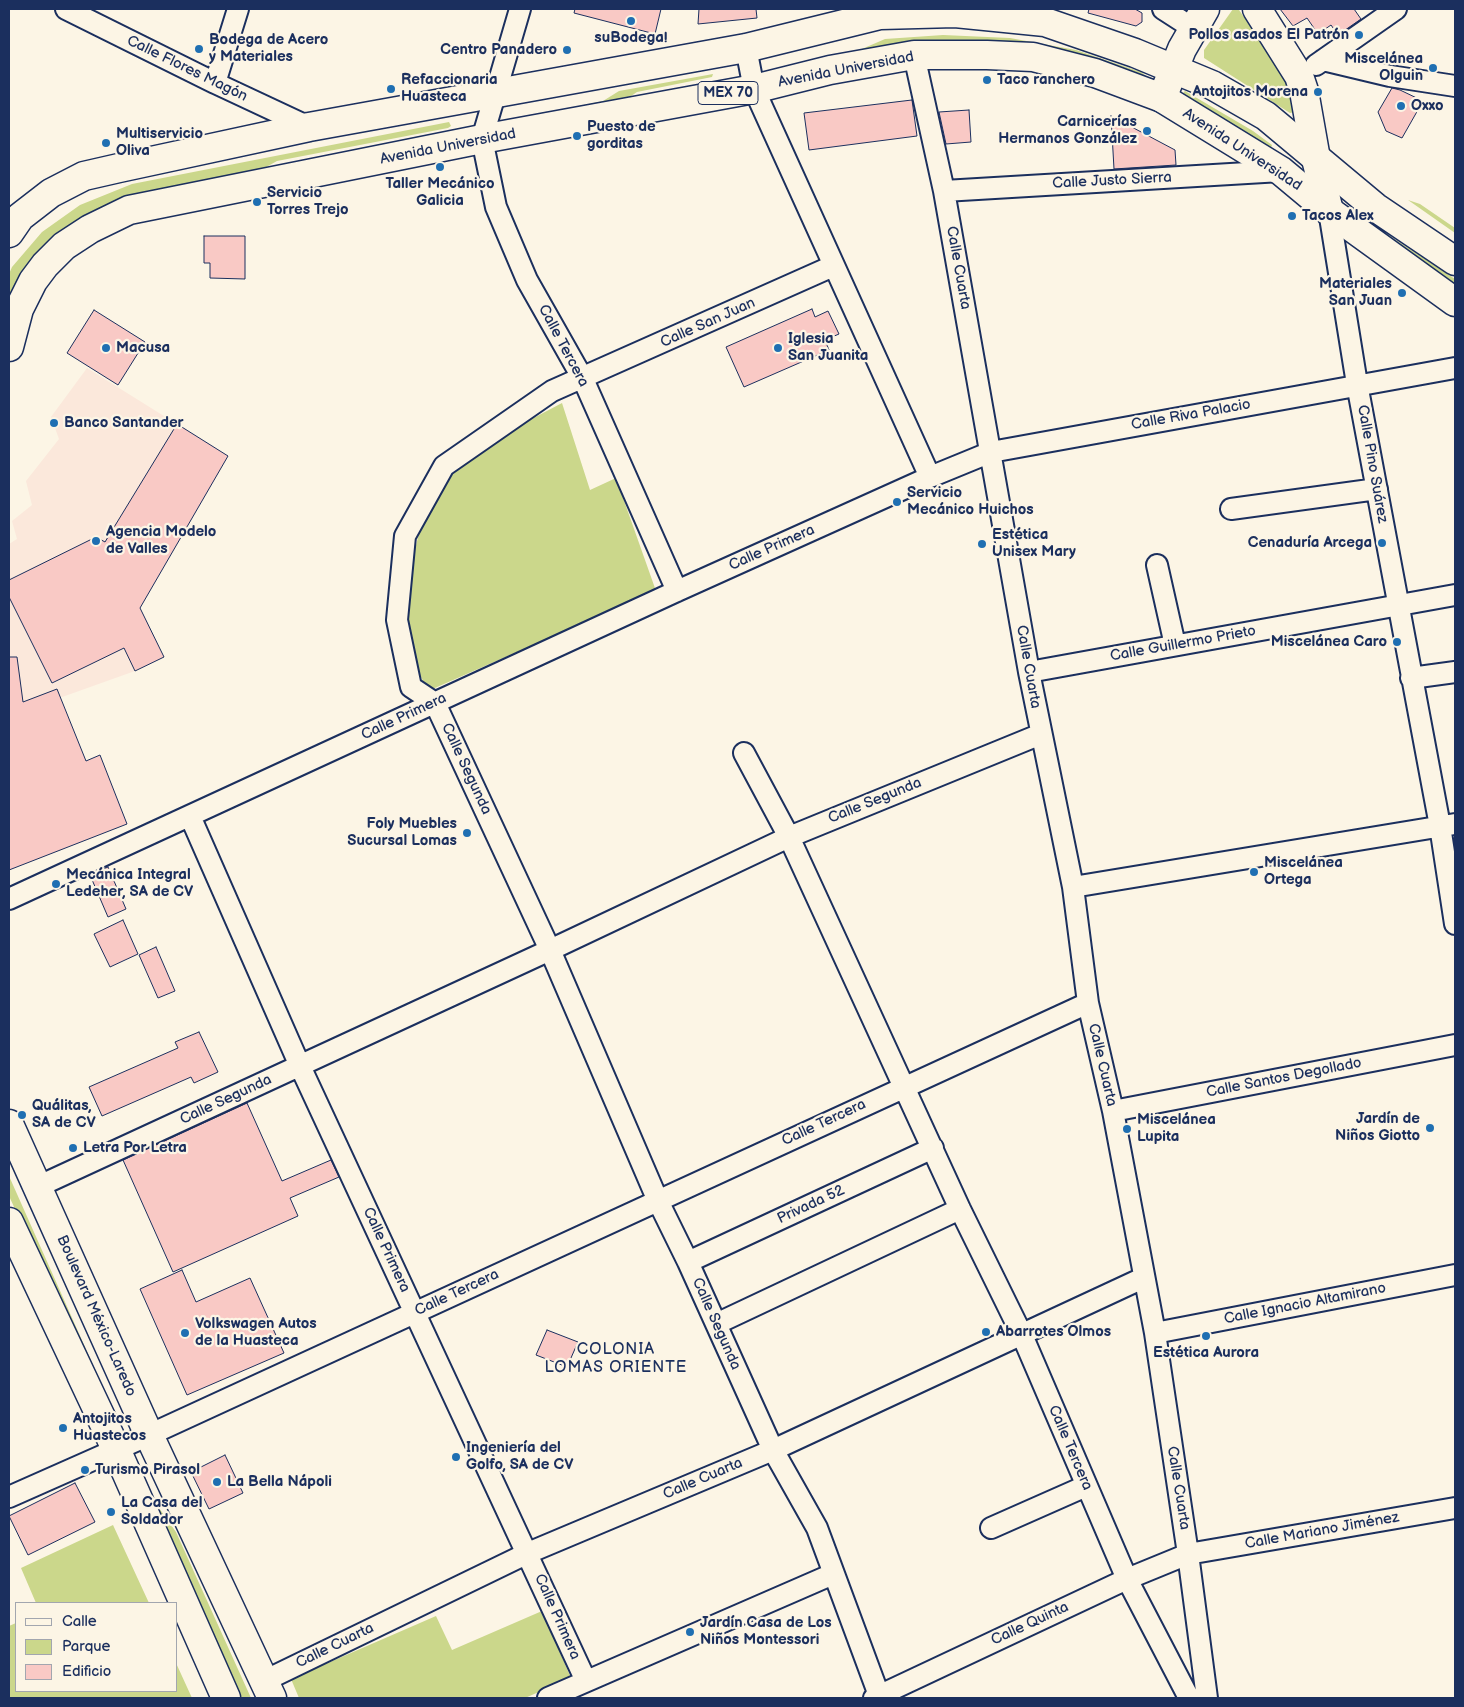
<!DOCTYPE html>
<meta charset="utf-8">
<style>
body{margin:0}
#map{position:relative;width:1464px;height:1707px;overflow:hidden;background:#fcf5e5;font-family:"Balsamiq Sans",sans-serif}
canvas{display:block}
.frame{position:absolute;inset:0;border:10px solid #1b2f5e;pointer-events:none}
.legend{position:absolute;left:15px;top:1602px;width:162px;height:90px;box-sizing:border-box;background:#fcf5e5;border:1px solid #a2a6af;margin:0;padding:6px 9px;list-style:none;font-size:15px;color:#1b2f5e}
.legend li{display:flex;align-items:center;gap:10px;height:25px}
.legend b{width:25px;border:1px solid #a2a6af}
</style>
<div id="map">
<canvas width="1464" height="1707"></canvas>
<div class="frame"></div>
<ul class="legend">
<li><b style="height:6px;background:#fcf5e5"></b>Calle</li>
<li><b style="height:14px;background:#cbd78b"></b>Parque</li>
<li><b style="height:14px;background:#f9c9c5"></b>Edificio</li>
</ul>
</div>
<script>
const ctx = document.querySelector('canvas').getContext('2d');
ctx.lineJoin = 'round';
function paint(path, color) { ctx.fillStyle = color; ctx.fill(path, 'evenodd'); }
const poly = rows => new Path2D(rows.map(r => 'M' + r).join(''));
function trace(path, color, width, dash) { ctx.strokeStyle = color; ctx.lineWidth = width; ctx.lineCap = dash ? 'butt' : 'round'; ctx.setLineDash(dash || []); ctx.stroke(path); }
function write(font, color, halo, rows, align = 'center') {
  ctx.font = font + ' "Balsamiq Sans",sans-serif'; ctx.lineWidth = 4.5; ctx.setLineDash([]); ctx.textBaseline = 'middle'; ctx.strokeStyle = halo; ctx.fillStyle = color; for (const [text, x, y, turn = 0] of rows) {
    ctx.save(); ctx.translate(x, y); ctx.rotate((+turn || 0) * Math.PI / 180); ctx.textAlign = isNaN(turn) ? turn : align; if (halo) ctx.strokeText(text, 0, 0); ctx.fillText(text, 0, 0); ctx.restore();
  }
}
const built = poly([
 [87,368,228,456,140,607,164,657,135,671,9,716,9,544,17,539,12,521,32,505,26,481,59,439,51,417]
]);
const green = poly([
 [1233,9,1239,10,1297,92,1296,112,1290,113,1204,58,1204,50],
 [943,35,1010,38,1076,50,1141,72,1149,78,1073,53,848,55,885,39],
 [713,74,712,77,637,92,619,104,527,119,526,117,603,101,619,91],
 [1185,91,1253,131,1272,145,1271,148,1265,147,1234,125,1188,98,1182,94],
 [449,122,451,126,448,128,277,161,252,175,132,197,9,304,9,274,12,267,42,232,80,205,132,184],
 [1408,200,1420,204,1455,228,1455,233],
 [1372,224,1455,279,1455,286,1369,226],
 [562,403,590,490,616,478,656,591,428,691,415,665,406,608,413,557,424,514,452,470,490,441],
 [9,1176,105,1392,104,1394,100,1394,9,1196],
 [137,1466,159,1508,176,1532,251,1698,238,1698],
 [113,1525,149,1603,36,1603,21,1568],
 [542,1611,571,1678,525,1698,299,1698,291,1679,436,1616,452,1650],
 [16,1623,16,1691,176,1691,176,1663,192,1698,9,1698,9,1626]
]);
const building = poly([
 [575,9,661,9,655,34,574,13,575,9],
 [699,9,756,9,757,18,698,24,699,9],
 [1089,9,1135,9,1142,13,1142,22,1136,26,1088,13,1089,9],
 [1280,9,1354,9,1361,19,1338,35,1331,25,1318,34,1307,18,1293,26,1280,9],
 [1392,88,1400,90,1423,101,1402,138,1386,131,1378,112,1392,88],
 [912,100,917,136,809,150,804,113,912,100],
 [969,110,971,142,946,144,939,112,969,110],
 [1111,116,1175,150,1176,165,1114,169,1111,116],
 [204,236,245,236,245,279,210,278,210,263,204,263,204,236],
 [812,309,815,317,828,311,839,334,825,340,829,350,744,387,726,347,812,309],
 [94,310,145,342,118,385,67,353,94,310],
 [177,424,228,456,140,608,164,657,135,671,124,648,52,683,9,597,9,580,96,537,105,542,177,424],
 [9,657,17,657,23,702,57,689,86,761,100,755,127,824,9,870,9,657],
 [108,867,126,909,108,917,90,875,108,867],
 [123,920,138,954,110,967,94,934,123,920],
 [156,947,175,991,158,998,139,955,156,947],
 [199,1032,218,1072,194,1083,191,1077,102,1116,89,1087,178,1048,175,1042,199,1032],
 [247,1103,282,1181,331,1160,339,1177,290,1198,298,1216,173,1272,123,1160,247,1103],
 [182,1270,196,1302,250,1278,284,1353,187,1395,140,1289,182,1270],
 [547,1330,578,1342,567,1367,536,1355,547,1330],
 [225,1455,243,1493,209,1509,191,1472,225,1455],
 [75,1483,95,1522,28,1555,9,1516,75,1483]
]);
const minor = poly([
 [66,9,215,83,309,127],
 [520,9,482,139,496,207,527,280,583,379,677,591],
 [1163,9,1194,29],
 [746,48,754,89,930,477],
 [914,55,944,191,1029,672,1073,887,1088,1003,1113,1111,1155,1333,1188,1554,1207,1698],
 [1323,60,1390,76,1455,86],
 [1316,65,1396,9],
 [215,83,238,9],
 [944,191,1281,171],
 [1329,211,1357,384,1440,826,1455,924],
 [833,266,552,391,444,466,405,536,397,620,411,687,435,703,550,950,658,1201,688,1262,773,1450,817,1528,880,1698],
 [1231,509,1377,489],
 [1157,565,1175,645],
 [1029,672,1455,595],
 [1411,678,1455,672],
 [744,753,789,837,960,1209,1022,1335,1127,1579,1189,1698],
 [190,816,300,1066,586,1681],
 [1073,887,1455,824],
 [9,899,677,591,930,477,991,452,1455,368],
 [1113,1111,1455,1045],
 [37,1187,550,950,789,837,1041,734],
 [688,1262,933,1148],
 [716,1324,960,1209],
 [1155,1333,1455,1275],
 [9,1497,149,1435,1088,1003],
 [991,1528,1086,1486],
 [264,1681,528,1553,773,1450,1143,1278],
 [548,1698,833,1574],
 [874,1698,1127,1579,1188,1554,1455,1508]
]);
const secondary = poly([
 [1257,9,1299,76,1304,91,1316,159,1329,211],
 [1162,98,1182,49,1205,9]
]);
const primary = poly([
 [9,233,20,217,51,193,84,176,119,168,309,127,746,48,880,15,955,13,1045,22,1135,53,1212,85,1266,116,1375,207,1455,261],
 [9,347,19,309,33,281,45,265,64,246,90,229,129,210,482,139,754,89,830,70,914,55,987,55,1033,57,1095,73,1162,98,1281,171,1329,211,1455,302],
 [9,1124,149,1435,272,1698],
 [9,1222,116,1449,226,1698]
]);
const markers = [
 [631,21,5,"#1f6fb2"],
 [1359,35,5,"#1f6fb2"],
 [199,49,5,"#1f6fb2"],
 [567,50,5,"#1f6fb2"],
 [1433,68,5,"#1f6fb2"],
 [987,80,5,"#1f6fb2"],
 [391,89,5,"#1f6fb2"],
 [1318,92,5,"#1f6fb2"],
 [1401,106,5,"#1f6fb2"],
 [1147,131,5,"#1f6fb2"],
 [577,136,5,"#1f6fb2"],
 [106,143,5,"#1f6fb2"],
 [440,167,5,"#1f6fb2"],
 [257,202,5,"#1f6fb2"],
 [1292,216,5,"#1f6fb2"],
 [1402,293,5,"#1f6fb2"],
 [106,348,5,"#1f6fb2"],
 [778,348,5,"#1f6fb2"],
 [54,423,5,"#1f6fb2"],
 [897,502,5,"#1f6fb2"],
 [96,541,5,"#1f6fb2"],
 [1382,543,5,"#1f6fb2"],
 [982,544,5,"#1f6fb2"],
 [1397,642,5,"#1f6fb2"],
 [467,833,5,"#1f6fb2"],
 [1254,872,5,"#1f6fb2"],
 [56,884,5,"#1f6fb2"],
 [22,1115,5,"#1f6fb2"],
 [1430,1128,5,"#1f6fb2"],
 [1127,1129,5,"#1f6fb2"],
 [73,1148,5,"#1f6fb2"],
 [986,1332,5,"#1f6fb2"],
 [185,1333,5,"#1f6fb2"],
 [1206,1336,5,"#1f6fb2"],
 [63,1428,5,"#1f6fb2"],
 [456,1457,5,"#1f6fb2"],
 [85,1470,5,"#1f6fb2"],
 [217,1482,5,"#1f6fb2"],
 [111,1512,5,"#1f6fb2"],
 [690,1632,5,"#1f6fb2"]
];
const shields = [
 [728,93,60]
];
const shieldNames = [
 ["MEX 70",728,93]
];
const poiNames = [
 ["Pollos asados El Patrón",1349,35,"right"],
 ["suBodega!",631,38,"center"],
 ["Bodega de Acero",209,40],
 ["y Materiales",209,57],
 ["Centro Panadero",557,50,"right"],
 ["Miscelánea",1423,59,"right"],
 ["Olguin",1423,76,"right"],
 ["Refaccionaria",401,80],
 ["Huasteca",401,97],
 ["Taco ranchero",997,80],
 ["Antojitos Morena",1308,92,"right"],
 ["Oxxo",1411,106],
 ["Carnicerías",1137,122,"right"],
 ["Hermanos González",1137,139,"right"],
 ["Puesto de",587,127],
 ["gorditas",587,144],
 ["Multiservicio",116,134],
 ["Oliva",116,151],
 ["Taller Mecánico",440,184,"center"],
 ["Galicia",440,201,"center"],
 ["Servicio",267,193],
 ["Torres Trejo",267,210],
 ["Tacos Alex",1302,216],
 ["Materiales",1392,284,"right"],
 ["San Juan",1392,301,"right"],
 ["Iglesia",788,339],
 ["San Juanita",788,356],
 ["Macusa",116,348],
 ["Banco Santander",64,423],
 ["Servicio",907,493],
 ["Mecánico Huichos",907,510],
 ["Agencia Modelo",106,532],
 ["de Valles",106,549],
 ["Estética",992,535],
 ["Unisex Mary",992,552],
 ["Cenaduría Arcega",1372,543,"right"],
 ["Miscelánea Caro",1387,642,"right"],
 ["Foly Muebles",457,824,"right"],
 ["Sucursal Lomas",457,841,"right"],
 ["Miscelánea",1264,863],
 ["Ortega",1264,880],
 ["Mecánica Integral",66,875],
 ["Ledeher, SA de CV",66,892],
 ["Quálitas,",32,1106],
 ["SA de CV",32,1123],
 ["Jardín de",1420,1119,"right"],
 ["Niños Giotto",1420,1136,"right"],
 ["Miscelánea",1137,1120],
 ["Lupita",1137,1137],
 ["Letra Por Letra",83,1148],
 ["Volkswagen Autos",195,1324],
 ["de la Huasteca",195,1341],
 ["Abarrotes Olmos",996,1332],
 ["Estética Aurora",1206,1353,"center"],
 ["Antojitos",73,1419],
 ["Huastecos",73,1436],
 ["Ingeniería del",466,1448],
 ["Golfo, SA de CV",466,1465],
 ["Turismo Pirasol",95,1470],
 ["La Bella Nápoli",227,1482],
 ["La Casa del",121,1503],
 ["Soldador",121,1520],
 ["Jardín Casa de Los",700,1623],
 ["Niños Montessori",700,1640]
];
const streetNames = [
 ["Calle Flores Magón",187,69,26],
 ["Avenida Universidad",846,70,-11],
 ["Avenida Universidad",448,147,-11],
 ["Avenida Universidad",1242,150,33],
 ["Calle Justo Sierra",1112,181,-3],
 ["Calle Cuarta",958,268,80],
 ["Calle San Juan",708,323,-24],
 ["Calle Tercera",563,346,62],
 ["Calle Riva Palacio",1191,415,-10],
 ["Calle Pino Suárez",1372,464,80],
 ["Calle Primera",772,548,-24],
 ["Calle Guillermo Prieto",1183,644,-10],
 ["Calle Cuarta",1028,667,80],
 ["Calle Primera",404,717,-25],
 ["Calle Segunda",466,769,65],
 ["Calle Segunda",875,801,-22],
 ["Calle Cuarta",1102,1065,77],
 ["Calle Santos Degollado",1284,1078,-11],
 ["Calle Segunda",226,1100,-25],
 ["Calle Tercera",824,1123,-25],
 ["Privada 52",811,1205,-25],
 ["Calle Primera",386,1250,65],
 ["Calle Tercera",457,1293,-25],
 ["Calle Ignacio Altamirano",1305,1304,-11],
 ["Boulevard México-Laredo",96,1316,66],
 ["Calle Segunda",716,1324,66],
 ["Calle Tercera",1070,1448,67],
 ["Calle Cuarta",703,1479,-23],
 ["Calle Cuarta",1178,1488,81],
 ["Calle Mariano Jiménez",1322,1531,-10],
 ["Calle Primera",557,1617,66],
 ["Calle Quinta",1030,1624,-25],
 ["Calle Cuarta",335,1646,-26]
];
const neighbourhoodNames = [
 ["COLONIA",616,1350],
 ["LOMAS ORIENTE",616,1368]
];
paint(built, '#fbe8db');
paint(green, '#cbd78b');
paint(building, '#f9c9c5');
trace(building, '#1b2f5e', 1);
trace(minor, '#1b2f5e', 24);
trace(secondary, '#1b2f5e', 31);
trace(primary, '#1b2f5e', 31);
trace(minor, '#fcf5e5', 20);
trace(secondary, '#fcf5e5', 28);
trace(primary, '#fcf5e5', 28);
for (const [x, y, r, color] of markers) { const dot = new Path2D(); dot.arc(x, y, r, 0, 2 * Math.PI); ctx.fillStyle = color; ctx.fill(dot); trace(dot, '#fcf5e5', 2); }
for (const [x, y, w] of shields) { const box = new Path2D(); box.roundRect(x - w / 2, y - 11.5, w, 23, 4); ctx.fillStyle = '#fcf5e5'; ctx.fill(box); trace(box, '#1b2f5e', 1); }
write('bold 14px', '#1b2f5e', null, shieldNames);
write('bold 15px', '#1b2f5e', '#fcf5e5', poiNames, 'left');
write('15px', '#1b2f5e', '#fcf5e5', streetNames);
ctx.letterSpacing = '1px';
write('16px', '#1b2f5e', '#fcf5e5', neighbourhoodNames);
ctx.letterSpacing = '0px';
</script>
